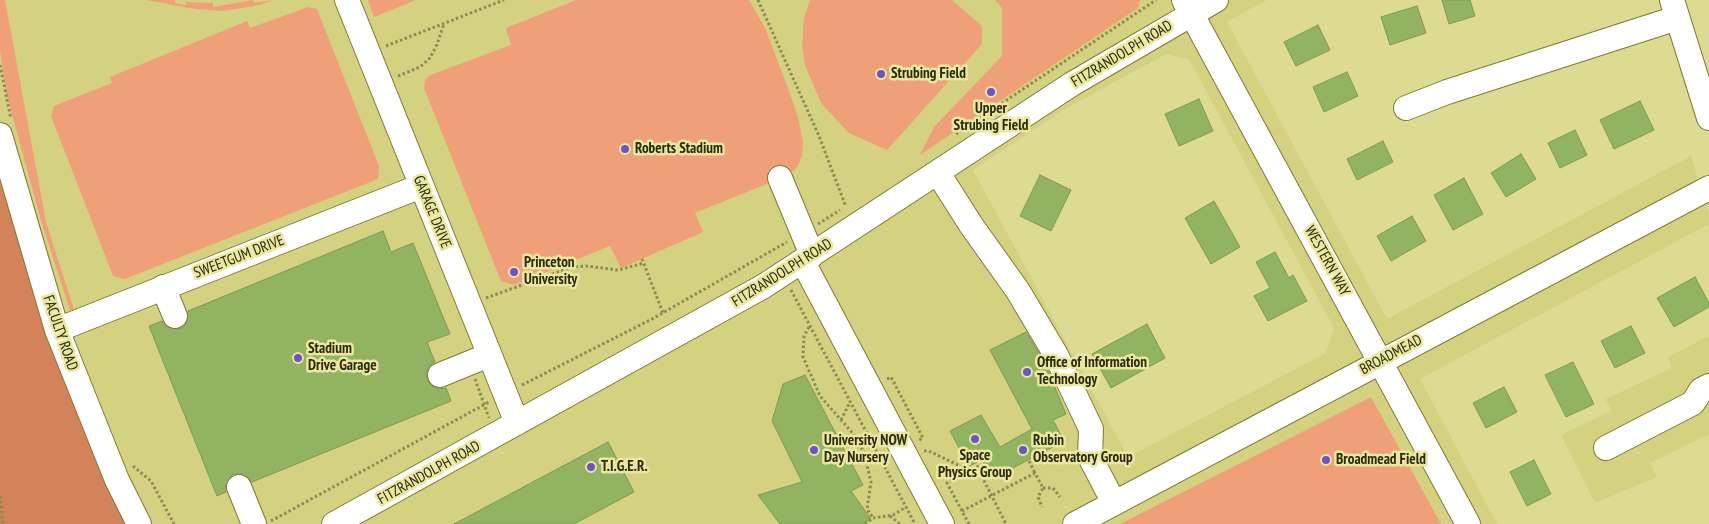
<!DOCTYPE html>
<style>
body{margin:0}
canvas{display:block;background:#dcdb91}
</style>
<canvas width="1709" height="524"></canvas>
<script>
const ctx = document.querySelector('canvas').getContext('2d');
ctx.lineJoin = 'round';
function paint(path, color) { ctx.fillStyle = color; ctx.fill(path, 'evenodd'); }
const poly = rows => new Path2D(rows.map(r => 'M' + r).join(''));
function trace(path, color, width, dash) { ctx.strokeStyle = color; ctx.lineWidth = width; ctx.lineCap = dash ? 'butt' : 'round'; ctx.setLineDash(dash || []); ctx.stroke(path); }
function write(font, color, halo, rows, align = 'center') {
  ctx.font = font + ' "PT Sans Narrow",sans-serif'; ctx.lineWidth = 5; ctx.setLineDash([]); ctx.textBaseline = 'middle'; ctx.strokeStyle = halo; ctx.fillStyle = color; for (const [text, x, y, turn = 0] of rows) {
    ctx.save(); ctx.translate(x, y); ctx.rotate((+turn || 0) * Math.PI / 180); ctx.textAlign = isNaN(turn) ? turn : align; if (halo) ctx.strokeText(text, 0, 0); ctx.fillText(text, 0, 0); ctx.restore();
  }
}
const built = poly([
 [0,0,1267,0,1227,22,1387,319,1691,156,1709,215,1709,224,1420,379,1497,524,0,524],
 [1166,54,1189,59,1334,328,1326,353,1128,457,973,170,1067,108],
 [1709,336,1709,434,1650,463,1657,477,1595,503,1561,435,1611,411,1606,399,1672,368,1668,357]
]);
const green = poly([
 [0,0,5,0,46,222,74,310,70,310,40,217,6,92,0,50],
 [146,0,175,0,175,3,185,5,186,2,213,3,213,7,253,0,254,3,273,0,260,5,223,11,195,9],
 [368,0,416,0,374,17],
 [576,0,749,0,765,28,788,88,798,117,803,142,802,156,797,167,789,175,695,213,703,232,621,268,610,246,514,285,501,281,424,88,425,80,430,75,511,45,506,28],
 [810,0,952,0,982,26,982,44,887,150,849,133,821,103,805,65,802,45,804,18],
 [995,0,1140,0,1138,8,920,155,934,127,1002,56,1002,8],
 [308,7,317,9,379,166,378,179,125,279,113,276,51,116,54,106,112,83,110,77,247,21,250,28],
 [1371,397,1441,524,1120,524]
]);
const forest = poly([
 [0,175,129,524,0,524]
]);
const building = poly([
 [1442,0,1470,0,1475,16,1449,24,1442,0],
 [1417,6,1426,33,1390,45,1381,17,1417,6],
 [1318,25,1330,50,1296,66,1284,42,1318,25],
 [1347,72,1358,96,1324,112,1313,87,1347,72],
 [1199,99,1213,131,1179,146,1165,114,1199,99],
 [1640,101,1654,130,1614,149,1600,120,1640,101],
 [1575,130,1587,155,1560,168,1548,143,1575,130],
 [1383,141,1393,162,1357,180,1347,159,1383,141],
 [1521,154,1536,179,1506,197,1491,173,1521,154],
 [1040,175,1071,190,1051,231,1020,216,1040,175],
 [1464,178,1483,214,1453,230,1434,195,1464,178],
 [1214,201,1240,247,1211,264,1185,218,1214,201],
 [1412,216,1426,241,1391,261,1377,236,1412,216],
 [383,231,391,252,413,243,450,334,427,342,435,362,429,366,426,374,428,381,432,386,439,389,446,388,451,401,252,482,241,474,233,474,226,485,226,492,217,496,149,326,162,321,167,327,180,329,186,324,188,311,383,231],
 [1275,252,1289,278,1293,275,1307,301,1268,321,1254,296,1270,288,1256,262,1275,252],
 [1695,277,1709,303,1709,307,1674,327,1657,298,1695,277],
 [1147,324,1165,358,1111,388,1092,354,1147,324],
 [1631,326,1645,353,1615,368,1601,341,1631,326],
 [1026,332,1044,361,1066,414,1053,420,1064,441,992,479,982,460,969,466,950,431,981,415,1000,447,1032,429,990,350,1026,332],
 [1573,362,1594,404,1566,417,1545,375,1573,362],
 [805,375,863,485,851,491,871,519,862,524,780,524,758,495,802,482,772,421,783,384,805,375],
 [1504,387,1517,412,1486,428,1473,403,1504,387],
 [608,442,634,492,574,524,454,524,608,442],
 [1534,460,1551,494,1527,506,1510,472,1534,460]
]);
const path = poly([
 [758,0,819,136,846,207],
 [386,46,504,0],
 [0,65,11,119],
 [398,76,420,67,429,59,436,47,444,24],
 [956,134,1156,0],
 [818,224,840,210],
 [642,259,663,313],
 [791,290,915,524],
 [486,298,572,267,586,266,618,270,644,263],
 [809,327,804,336,803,357,820,396,856,437,864,453,871,482,867,509,873,518],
 [475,379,489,418],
 [887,379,891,377,923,438,919,440],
 [522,385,652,319,787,242],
 [841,420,850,402],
 [924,451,929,451,970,471],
 [1029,461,1035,473],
 [133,466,151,481,174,524],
 [977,467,1006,524],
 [1043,488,1053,488,1060,497],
 [0,496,3,524],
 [962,511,1035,473,1043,488,1038,497,1042,507],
 [890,516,900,524],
 [271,521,489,402],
 [865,524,873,518,893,515,906,507],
 [969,524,947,483,981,465]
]);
const minor = poly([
 [347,0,517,423],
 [1184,0,1468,524],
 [1672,0,1709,118],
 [1406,108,1447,92,1677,18],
 [0,135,57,330,117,480,139,524],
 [938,173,971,225,1018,291,1056,355,1091,429,1090,457,1114,503],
 [780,178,812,255],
 [803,262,942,524],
 [163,287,175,316],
 [57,330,421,186],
 [440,375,489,355],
 [1606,448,1693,403,1701,390,1709,386],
 [239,487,254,524],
 [334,524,764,286,1072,84,1216,0],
 [1075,524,1709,188]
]);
const markers = [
 [881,74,5,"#6a54cd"],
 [991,92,5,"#6a54cd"],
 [625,149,5,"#6a54cd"],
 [514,272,5,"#6a54cd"],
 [298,358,5,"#6a54cd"],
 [1027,372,5,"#6a54cd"],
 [975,439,5,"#6a54cd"],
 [814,450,5,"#6a54cd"],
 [1023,450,5,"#6a54cd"],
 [1326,460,5,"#6a54cd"],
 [591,467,5,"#6a54cd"]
];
const streetNames = [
 ["FITZRANDOLPH ROAD",1122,54,-31],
 ["GARAGE DRIVE",432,212,68],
 ["SWEETGUM DRIVE",239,257,-21],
 ["WESTERN WAY",1327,261,61],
 ["FITZRANDOLPH ROAD",782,273,-32],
 ["FACULTY ROAD",60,333,71],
 ["BROADMEAD",1391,355,-28],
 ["FITZRANDOLPH ROAD",429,473,-29]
];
const poiNames = [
 ["Strubing Field",891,74],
 ["Upper",991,109,"center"],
 ["Strubing Field",991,126,"center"],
 ["Roberts Stadium",635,149],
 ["Princeton",524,263],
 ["University",524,280],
 ["Stadium",308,349],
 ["Drive Garage",308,366],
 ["Office of Information",1037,363],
 ["Technology",1037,380],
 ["University NOW",824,441],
 ["Day Nursery",824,458],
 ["Rubin",1033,441],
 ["Observatory Group",1033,458],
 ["Space",975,456,"center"],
 ["Physics Group",975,473,"center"],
 ["Broadmead Field",1336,460],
 ["T.I.G.E.R.",601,467]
];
paint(built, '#d4d180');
paint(green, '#f0a079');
paint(forest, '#d48259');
paint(building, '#92b361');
trace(building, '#7e9959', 1);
trace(minor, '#7e7b33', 26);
trace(path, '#8c8b54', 3, [2.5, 2.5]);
trace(minor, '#fff', 24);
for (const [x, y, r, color] of markers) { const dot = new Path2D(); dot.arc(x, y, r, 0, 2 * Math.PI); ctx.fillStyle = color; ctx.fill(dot); trace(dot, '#e9e89e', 2); }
write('15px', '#2b2a0b', '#e9e89e', streetNames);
write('bold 15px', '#2b2a0b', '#e9e89e', poiNames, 'left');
</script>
